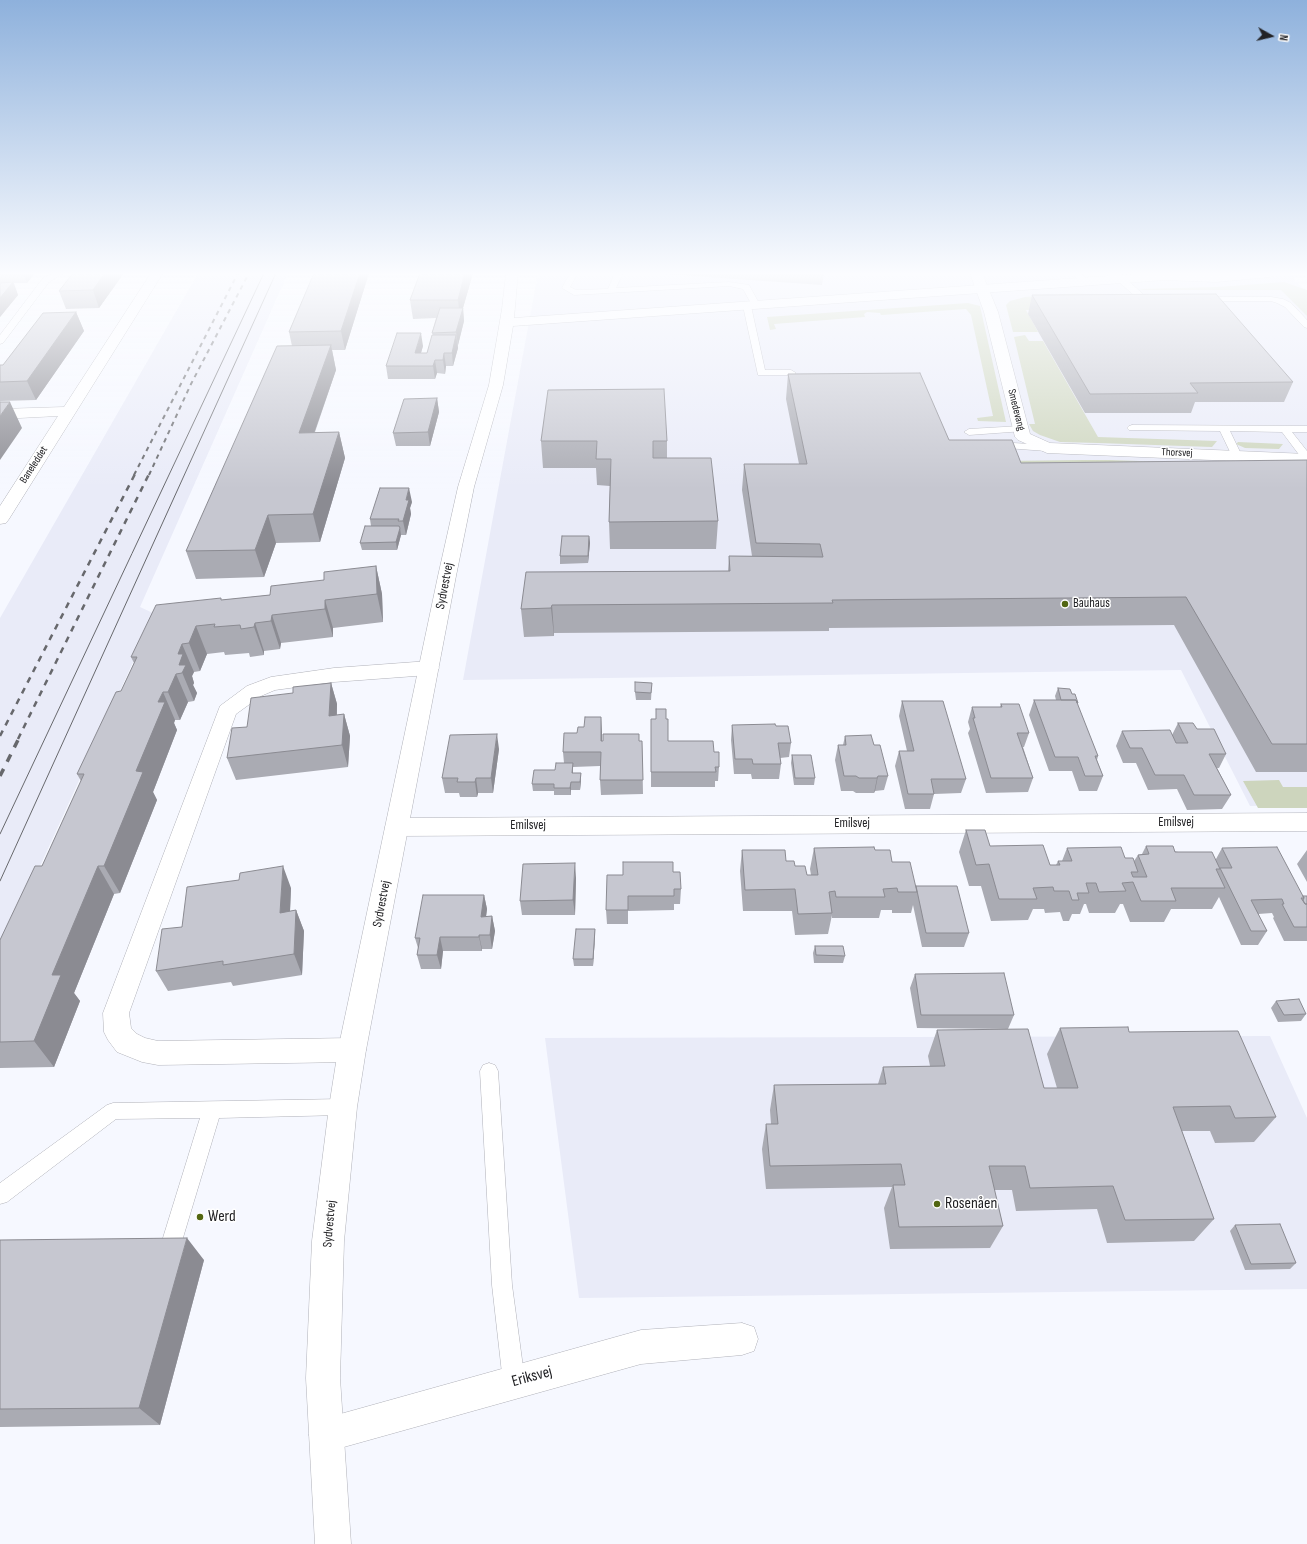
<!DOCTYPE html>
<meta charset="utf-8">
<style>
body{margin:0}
#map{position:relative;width:1307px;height:1544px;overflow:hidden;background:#f6f8ff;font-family:"Sofia Sans Condensed",sans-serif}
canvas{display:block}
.north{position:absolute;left:1251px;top:16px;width:40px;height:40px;-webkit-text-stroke:3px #fff;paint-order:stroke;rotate:98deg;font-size:11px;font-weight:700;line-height:16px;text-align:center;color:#222225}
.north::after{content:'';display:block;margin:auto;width:14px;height:18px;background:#222225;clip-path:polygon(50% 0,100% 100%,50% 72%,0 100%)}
</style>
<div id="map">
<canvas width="1307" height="1544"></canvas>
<div class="north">N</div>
</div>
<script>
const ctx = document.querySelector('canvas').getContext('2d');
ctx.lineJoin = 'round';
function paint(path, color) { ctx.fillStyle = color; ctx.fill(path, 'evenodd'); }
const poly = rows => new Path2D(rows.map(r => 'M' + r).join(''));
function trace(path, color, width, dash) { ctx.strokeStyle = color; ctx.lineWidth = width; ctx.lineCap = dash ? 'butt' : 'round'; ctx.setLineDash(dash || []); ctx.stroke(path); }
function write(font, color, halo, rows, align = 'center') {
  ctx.font = font + ' "Sofia Sans Condensed",sans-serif'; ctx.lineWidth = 3; ctx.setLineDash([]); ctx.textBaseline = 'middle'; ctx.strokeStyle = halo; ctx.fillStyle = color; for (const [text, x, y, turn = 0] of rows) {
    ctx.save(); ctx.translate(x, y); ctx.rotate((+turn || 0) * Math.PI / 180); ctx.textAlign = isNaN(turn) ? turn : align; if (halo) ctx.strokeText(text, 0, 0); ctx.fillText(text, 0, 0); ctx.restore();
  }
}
const built = poly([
 [198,273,288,273,140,607,155,614,0,954,0,618],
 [538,273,1288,273,1307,293,1307,805,1250,806,1181,670,463,680],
 [1270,1036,1307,1118,1307,1289,579,1298,545,1038]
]);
const green = poly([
 [1284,282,1307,290,1307,316,1281,290,1143,290,1139,289,1218,287],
 [1085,293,1052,297,1060,310,1026,310,1038,332,1013,332,1006,305,1010,301,1025,297],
 [968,303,980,306,1006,422,978,421,977,418,993,416,971,315,966,309,881,315,880,313,867,312,864,314,865,317,774,324,776,329,770,330,767,317],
 [1025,335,1029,341,1043,341,1098,437,1217,441,1212,447,1098,443,1060,442,1040,435,1033,431,1029,424,1035,424,1014,337],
 [1238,442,1283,444,1279,449,1245,448,1236,444],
 [1083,460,1109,460,1231,464,1004,464,1004,461],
 [1279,780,1283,787,1307,787,1307,808,1258,808,1243,781]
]);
const service = poly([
 [53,273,64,273,49,282,3,343,0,344,0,335,43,278,53,273],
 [570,273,578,273,570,287,576,290,608,289,615,273,623,273,616,288,729,282,749,285,760,305,756,307,753,307,743,289,729,286,574,295,562,288,570,273],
 [1072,273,1081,273,1088,281,1084,283,1081,283,1072,273],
 [1118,277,1124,277,1144,295,1158,298,1159,300,1155,302,1138,299,1118,281,1118,277],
 [1198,297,1271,297,1283,299,1291,303,1307,320,1307,328,1304,327,1285,307,1277,303,1271,301,1198,301,1198,297],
 [744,304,750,304,751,306,765,370,791,370,796,373,794,375,758,375,743,306,744,304],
 [1132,425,1307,426,1307,432,1292,432,1307,451,1307,461,1303,460,1282,432,1230,431,1242,456,1237,459,1232,456,1220,431,1129,430,1127,428,1129,426,1132,425],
 [1021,426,1024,427,1026,429,1024,431,969,435,964,432,969,429,1021,426],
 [996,442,1047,445,1052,448,1047,451,992,447,991,445,992,443,996,442],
 [489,1063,495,1065,498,1071,512,1285,525,1382,522,1390,514,1393,506,1390,503,1382,492,1285,480,1071,483,1065,489,1063],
 [343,1099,349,1101,352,1107,349,1113,343,1115,219,1118,182,1241,179,1248,172,1251,165,1248,162,1241,200,1118,116,1119,7,1202,0,1204,0,1183,107,1105,113,1103,343,1099]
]);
const minor = poly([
 [151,273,163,273,9,519,6,523,0,524,0,506,58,416,0,419,0,409,64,407,151,273],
 [970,273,982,273,998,312,1030,434,1050,443,1307,454,1307,464,1047,453,1018,440,1015,437,984,312,970,273],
 [429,661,436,663,439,668,436,673,429,675,334,682,275,690,261,696,236,714,129,1013,131,1028,137,1034,145,1038,158,1041,352,1038,362,1041,366,1050,362,1059,352,1062,158,1065,142,1062,117,1052,108,1040,104,1032,103,1013,220,706,247,686,271,677,334,668,429,661],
 [1307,813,1307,831,397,836,389,833,385,827,389,821,397,818,1307,813],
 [742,1323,754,1327,758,1339,754,1351,742,1355,641,1364,326,1452,314,1447,309,1435,314,1423,326,1418,641,1330,742,1323]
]);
const tertiary = poly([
 [506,273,518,273,514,318,1150,273,1276,273,1274,276,1270,277,1216,282,1165,280,513,326,503,385,474,487,456,576,366,1050,357,1107,344,1241,340,1378,351,1544,315,1544,306,1378,312,1241,329,1107,338,1050,438,576,458,487,489,385,502,309,506,273]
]);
const tram = poly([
 [0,834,264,273],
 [0,881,276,273]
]);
const railFar2 = poly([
 [134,475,238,273],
 [149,475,191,384,249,273]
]);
const railFar1 = poly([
 [0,736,135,474],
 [18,739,149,474]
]);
const rail = poly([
 [0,776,19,738]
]);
const wall = poly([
 [0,273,35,273,27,283,14,283,18,295,0,317],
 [73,273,124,273,99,308,66,309,59,291],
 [314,273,369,273,345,350,332,350,336,370,315,432,339,432,345,458,320,542,276,543,264,577,196,579,186,551,292,346,289,332],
 [420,273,473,273,463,308,464,321,458,345,458,348,453,366,446,366,445,374,437,373,435,379,388,379,386,366,423,346,421,353,427,353,433,335,432,333,436,318,413,319,410,300],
 [650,273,824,273,822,285],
 [1032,295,1293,382,1284,402,1195,402,1191,413,1085,413,1028,314],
 [76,312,84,331,36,400,0,401,0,365,3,365],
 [788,374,949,440,1021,463,1307,460,1307,772,1256,772,1174,625,829,628,829,631,554,633,554,636,524,637,521,609,728,571,729,556,752,556,742,490,744,464,799,464,786,399],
 [437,398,439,412,430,446,396,446,393,433],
 [541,441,667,441,667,458,718,521,716,549,610,549,609,522,610,486,597,485,596,468,543,468],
 [412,502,410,508,411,514,406,535,401,535,397,550,362,550,360,543,371,526,370,519],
 [589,536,590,543,588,563,560,564,560,556],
 [376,566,382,594,383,622,333,628,333,637,281,643,280,649,264,651,264,655,250,657,249,653,225,655,224,652,207,654,200,671,194,672,192,676,194,683,193,685,197,693,194,701,188,702,180,720,175,720,174,723,177,730,153,792,157,800,120,893,114,894,74,993,80,1001,54,1067,0,1068,0,940,42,866,81,781,77,774,121,691,134,663,131,657,222,600,270,595],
 [331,683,337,704,337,715,344,714,350,736,348,767,236,780,227,758,247,727,293,693],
 [652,683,651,700,636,700,635,692],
 [1058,688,1072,694,1078,703,1077,704,1098,756,1097,760,1103,776,1097,791,1079,791,1072,771,1049,771,1029,715,1034,700,1056,700,1055,696],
 [902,701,966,779,961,793,934,794,930,809,905,809,895,766,899,751,907,751,899,716],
 [1001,704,1029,733,1024,747,1023,747,1033,778,1028,792,986,793,968,733,970,729,968,722,972,707,1000,707],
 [651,719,666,719,668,741,714,752,719,767,718,781,715,781,715,787,651,787],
 [1178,723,1197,729,1226,754,1219,768,1217,768,1231,795,1222,809,1187,810,1177,789,1148,790,1136,763,1123,763,1116,746,1122,731,1172,735],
 [732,725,776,726,791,743,789,757,780,758,781,764,779,779,752,779,751,774,734,774,731,740],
 [602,732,602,741,642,741,643,794,601,795,600,780,600,766,573,767,573,773,581,773,581,780,580,790,571,790,571,795,554,795,554,791,533,791,532,784,555,770,564,763,563,752,577,733],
 [845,736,874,745,888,776,884,790,875,791,874,793,856,793,853,791,841,791,835,760,838,745,843,745],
 [499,749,493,793,478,793,477,797,460,797,459,793,445,793,442,778],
 [792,755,815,778,814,785,794,785,791,763],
 [966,830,990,846,1050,865,1056,865,1058,861,1062,861,1067,848,1125,858,1134,861,1138,855,1142,854,1146,846,1216,859,1222,848,1303,896,1307,896,1307,941,1284,941,1273,918,1274,917,1272,913,1258,914,1267,931,1258,945,1241,945,1219,897,1212,909,1171,909,1164,922,1130,922,1123,904,1120,904,1115,913,1089,913,1086,904,1084,904,1080,914,1072,914,1069,921,1063,921,1060,912,1045,913,1044,909,1033,909,1028,920,991,921,981,886,969,886,959,852],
 [814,848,875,850,892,862,916,888,916,886,969,933,964,947,922,947,913,905,911,913,892,913,892,910,881,910,879,918,832,918,832,915,828,934,795,935,792,911,743,911,740,871,742,850,786,861,807,875,811,875,810,869],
 [1307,850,1307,882,1297,864],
 [673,872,681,889,680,904,674,904,674,910,628,911,628,924,607,924,606,910,623,875],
 [576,878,575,915,522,915,520,901],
 [291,888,290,911,296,910,304,931,302,975,233,986,231,982,168,991,156,971,182,927],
 [484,895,487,909,486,917,492,916,495,931,492,949,482,949,482,951,443,951,441,969,421,969,417,955,418,948,415,938],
 [595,929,595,936,593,966,574,966,573,959],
 [815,946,845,956,843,963,814,963,813,953],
 [915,974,1014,1015,1008,1029,917,1028,910,988],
 [1276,1001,1306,1014,1301,1021,1278,1022,1271,1008],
 [1060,1028,1129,1032,1276,1117,1254,1142,1215,1143,1210,1131,1182,1131,1214,1219,1194,1241,1107,1243,1097,1209,1016,1211,1012,1190,994,1190,1003,1226,990,1248,890,1249,884,1208,892,1187,766,1189,762,1149,766,1124,771,1124,770,1110,774,1085,878,1084,883,1067,930,1066,928,1056,937,1030,1044,1088,1057,1088,1047,1054],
 [1235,1225,1296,1263,1290,1269,1245,1270,1230,1231],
 [0,1240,204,1260,160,1425,0,1427]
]);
const shadedWall = poly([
 [23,273,35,273,27,283],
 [105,273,124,273,99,308,93,290],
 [360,273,369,273,345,350,341,331],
 [465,273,473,273,463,308,464,321,458,345,456,332,460,318,458,300],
 [13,282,18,295,0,317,0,298],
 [76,312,84,331,36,400,27,381],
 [421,333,423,346,417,366,415,353],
 [456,335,458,348,453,366,452,353],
 [331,345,336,370,305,459,299,433],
 [444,353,446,366,445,374,443,360],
 [435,360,437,373,435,379,433,366],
 [437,398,439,412,430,446,428,432],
 [10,402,22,428,0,460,0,416],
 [339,432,345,458,320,542,313,514],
 [409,488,412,502,410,508,411,514,406,535,403,521,406,500],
 [268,515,276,543,264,577,255,550],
 [400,528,401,535,397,550,396,542],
 [589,536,590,543,588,563,588,556],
 [376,566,382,594,383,622,377,594],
 [325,600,333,628,333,637,325,609],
 [552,605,554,633,554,636,551,608],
 [272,615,281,643,280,649,271,621],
 [255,623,264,651,264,655,254,627],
 [196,626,207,654,200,671,189,643],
 [182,644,194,672,192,676,194,683,193,685,197,693,194,701,179,665,178,654],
 [176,674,188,702,180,720,168,692],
 [331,683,337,704,336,737,329,716],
 [163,692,175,720,174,723,177,730,153,792,157,800,120,893,104,866,136,771,158,702],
 [344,714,350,736,348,767,342,745],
 [601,717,602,732,602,756,601,741],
 [497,734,499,749,493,793,491,778],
 [573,763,573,770,572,780,572,773],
 [581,773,581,780,580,790,580,782],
 [878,776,875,791,874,793,877,778],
 [476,778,478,793,477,797,475,782],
 [571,782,571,795,570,788],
 [575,863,576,878,575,915,573,900],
 [98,866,114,894,74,993,80,1001,54,1067,34,1041,52,975],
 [283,866,291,888,289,934,280,913],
 [484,895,487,909,484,931,481,917],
 [296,910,304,931,302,975,294,954],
 [492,916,495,931,492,949,490,935],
 [595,929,595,936,593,966,593,959],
 [479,935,482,949,482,951,479,937],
 [440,937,443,951,441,969,437,955],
 [187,1238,204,1260,160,1425,139,1408]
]);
const building = poly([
 [73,273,105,273,93,290,59,291,73,273],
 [314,273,360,273,341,331,289,332,314,273],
 [420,273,465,273,458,300,410,300,420,273],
 [13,282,0,298,0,283,13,282],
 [1216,294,1293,382,1190,383,1198,393,1090,394,1032,295,1216,294],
 [440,308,463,308,456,332,432,333,440,308],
 [76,312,27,381,0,382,0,365,3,365,43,313,76,312],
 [397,333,421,333,415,353,427,353,432,335,456,335,452,353,444,353,443,360,435,360,433,366,386,366,397,333],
 [331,345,299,433,339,432,313,514,268,515,255,550,186,551,277,346,331,345],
 [920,373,949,440,1012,440,1021,463,1307,460,1307,744,1272,744,1186,597,832,600,833,603,552,605,551,608,521,609,526,572,730,571,729,556,823,557,820,544,756,543,744,464,807,464,788,374,920,373],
 [664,389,667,441,653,441,653,458,711,458,718,521,609,522,611,459,596,459,597,441,541,441,548,390,664,389],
 [437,398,428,432,393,433,404,399,437,398],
 [0,402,10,402,0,416,0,402],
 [380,488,409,488,406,500,409,500,403,521,398,521,399,519,370,519,380,488],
 [365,526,399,526,400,528,396,542,360,543,365,526],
 [562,536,589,536,588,556,560,556,562,536],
 [376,566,377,594,325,600,325,609,272,615,271,621,255,623,254,627,241,629,240,625,214,627,215,624,196,626,189,643,182,644,178,654,183,654,179,665,186,665,182,673,176,674,168,692,163,692,158,702,165,702,136,771,143,772,104,866,98,866,52,975,61,975,34,1041,0,1042,0,940,35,866,42,866,84,774,77,774,116,692,121,691,137,657,131,657,156,605,221,598,221,600,270,595,271,586,324,580,324,572,376,566],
 [635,682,652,683,651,693,635,692,635,682],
 [331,683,329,716,344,714,342,745,227,758,232,728,247,727,251,698,293,693,293,687,331,683],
 [1058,688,1070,689,1072,694,1075,694,1078,703,1077,703,1076,700,1061,700,1058,688],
 [1034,700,1076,700,1098,756,1095,756,1103,776,1085,776,1078,757,1055,757,1034,700],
 [902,701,943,701,966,779,931,779,934,794,908,794,899,751,914,751,902,701],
 [1001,704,1019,704,1029,733,1017,733,1033,778,991,778,973,718,975,718,972,707,1002,707,1001,704],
 [656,709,666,709,666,719,668,719,668,741,713,741,714,752,719,752,719,767,715,767,716,772,651,772,651,719,656,719,656,709],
 [585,717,601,717,601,741,603,741,603,734,639,734,639,741,642,741,643,780,600,780,601,752,563,752,564,733,577,733,578,727,584,727,585,717],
 [1178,723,1193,723,1197,729,1214,729,1226,754,1209,754,1231,795,1194,795,1184,775,1155,775,1142,748,1130,748,1122,731,1170,730,1176,743,1188,743,1178,723],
 [775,724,776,726,788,726,791,743,778,743,781,764,753,764,752,759,735,759,732,725,775,724],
 [497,734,491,778,476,778,475,782,457,782,458,778,442,778,450,735,497,734],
 [871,735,874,745,880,745,888,776,878,776,877,778,859,778,856,776,844,776,838,745,846,745,845,736,871,735],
 [792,755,811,755,815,778,795,778,792,755],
 [556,763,573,763,572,773,581,773,580,782,571,782,570,788,554,788,554,784,532,784,534,770,555,770,556,763],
 [966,830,985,830,990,846,1043,845,1050,865,1060,865,1058,861,1072,861,1067,848,1121,847,1125,858,1133,858,1138,872,1131,872,1133,877,1147,877,1138,855,1149,854,1146,846,1173,846,1175,852,1212,852,1220,869,1216,869,1225,888,1171,888,1176,901,1141,901,1133,882,1122,883,1126,891,1099,892,1096,883,1086,883,1089,893,1077,893,1079,900,1072,900,1069,891,1054,891,1053,887,1033,888,1037,899,999,899,989,864,976,865,966,830],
 [874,847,875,850,890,850,892,862,910,862,917,892,898,892,897,888,883,889,885,897,836,897,835,891,829,892,832,913,798,914,795,889,745,890,742,850,785,850,786,861,794,861,795,866,805,866,807,875,818,875,814,848,874,847],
 [1277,847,1304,898,1301,898,1305,904,1307,904,1307,927,1294,927,1282,904,1284,904,1282,899,1251,900,1267,931,1251,931,1220,868,1232,868,1222,848,1277,847],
 [623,862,673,862,673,872,680,872,681,889,674,889,674,896,628,896,628,910,606,910,607,875,623,875,623,862],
 [575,863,573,900,520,901,523,864,575,863],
 [283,866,280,913,296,910,294,954,223,965,223,961,156,971,162,929,182,927,187,887,239,880,240,873,283,866],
 [916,886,957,886,969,933,926,933,916,886],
 [423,895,484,895,481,917,492,916,490,935,479,935,479,937,440,937,437,955,417,955,420,938,415,938,423,895],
 [1303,896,1307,896,1307,904,1305,904,1303,900,1304,898,1303,896],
 [576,929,595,929,593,959,573,959,576,929],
 [815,946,843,946,845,956,816,955,815,946],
 [1004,973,1014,1015,921,1015,915,974,1004,973],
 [1299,999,1306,1014,1284,1015,1276,1001,1299,999],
 [1128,1027,1129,1032,1238,1031,1276,1117,1235,1118,1230,1106,1173,1107,1214,1219,1125,1220,1113,1186,1030,1188,1025,1166,989,1166,1003,1226,899,1227,893,1185,905,1185,901,1164,770,1166,766,1124,778,1124,774,1085,886,1084,883,1067,945,1066,937,1030,1028,1029,1044,1088,1078,1088,1060,1028,1128,1027],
 [1280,1224,1296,1263,1251,1264,1235,1225,1280,1224],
 [187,1238,139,1408,0,1409,0,1240,187,1238]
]);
const markers = [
 [1065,604,4,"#526611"],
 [937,1204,4,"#526611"],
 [200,1217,4,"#526611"]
];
const farStreetnames = [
 ["Smedevang",1016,410,76],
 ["Thorsvej",1177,453,2],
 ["Baneleddet",34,465,-57]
];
const streetNames = [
 ["Sydvestvej",445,586,-79],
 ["Emilsvej",1176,823],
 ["Emilsvej",852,824],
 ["Emilsvej",528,826],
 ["Sydvestvej",382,904,-79],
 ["Sydvestvej",330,1224,-85]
];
const poiNames = [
 ["Bauhaus",1073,604]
];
const nearPoinames = [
 ["Rosenåen",945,1204],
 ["Werd",208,1217]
];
const nearStreetnames = [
 ["Eriksvej",532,1377,-15]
];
paint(built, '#e9ebf8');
paint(green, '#cdd5bd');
trace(service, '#b0b1b9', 1);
trace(minor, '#b0b1b9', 1);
trace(tertiary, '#b0b1b9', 1);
paint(service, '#fff');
paint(minor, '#fff');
paint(tertiary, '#fff');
trace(tram, '#67686c', 1);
trace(railFar2, '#67686c', 2, [4.5, 4.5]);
trace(railFar1, '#67686c', 2.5, [6, 6]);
trace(rail, '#67686c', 3.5, [8, 8]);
paint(wall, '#aaabb3');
paint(shadedWall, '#8b8b92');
paint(building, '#c6c7d0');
trace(building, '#8b8b92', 1);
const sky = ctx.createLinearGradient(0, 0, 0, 489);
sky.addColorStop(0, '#8eb1dc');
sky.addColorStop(0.56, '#fbfcff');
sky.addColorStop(1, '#fbfcff00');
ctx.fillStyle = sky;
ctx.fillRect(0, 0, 1307, 489);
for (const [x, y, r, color] of markers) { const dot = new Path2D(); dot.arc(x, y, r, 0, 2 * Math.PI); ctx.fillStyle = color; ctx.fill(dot); trace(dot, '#fff', 1.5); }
write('11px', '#222225', '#fff', farStreetnames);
write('13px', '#222225', '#fff', streetNames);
write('13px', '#222225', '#fff', poiNames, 'left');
write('16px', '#222225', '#fff', nearPoinames, 'left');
write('16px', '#222225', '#fff', nearStreetnames);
</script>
